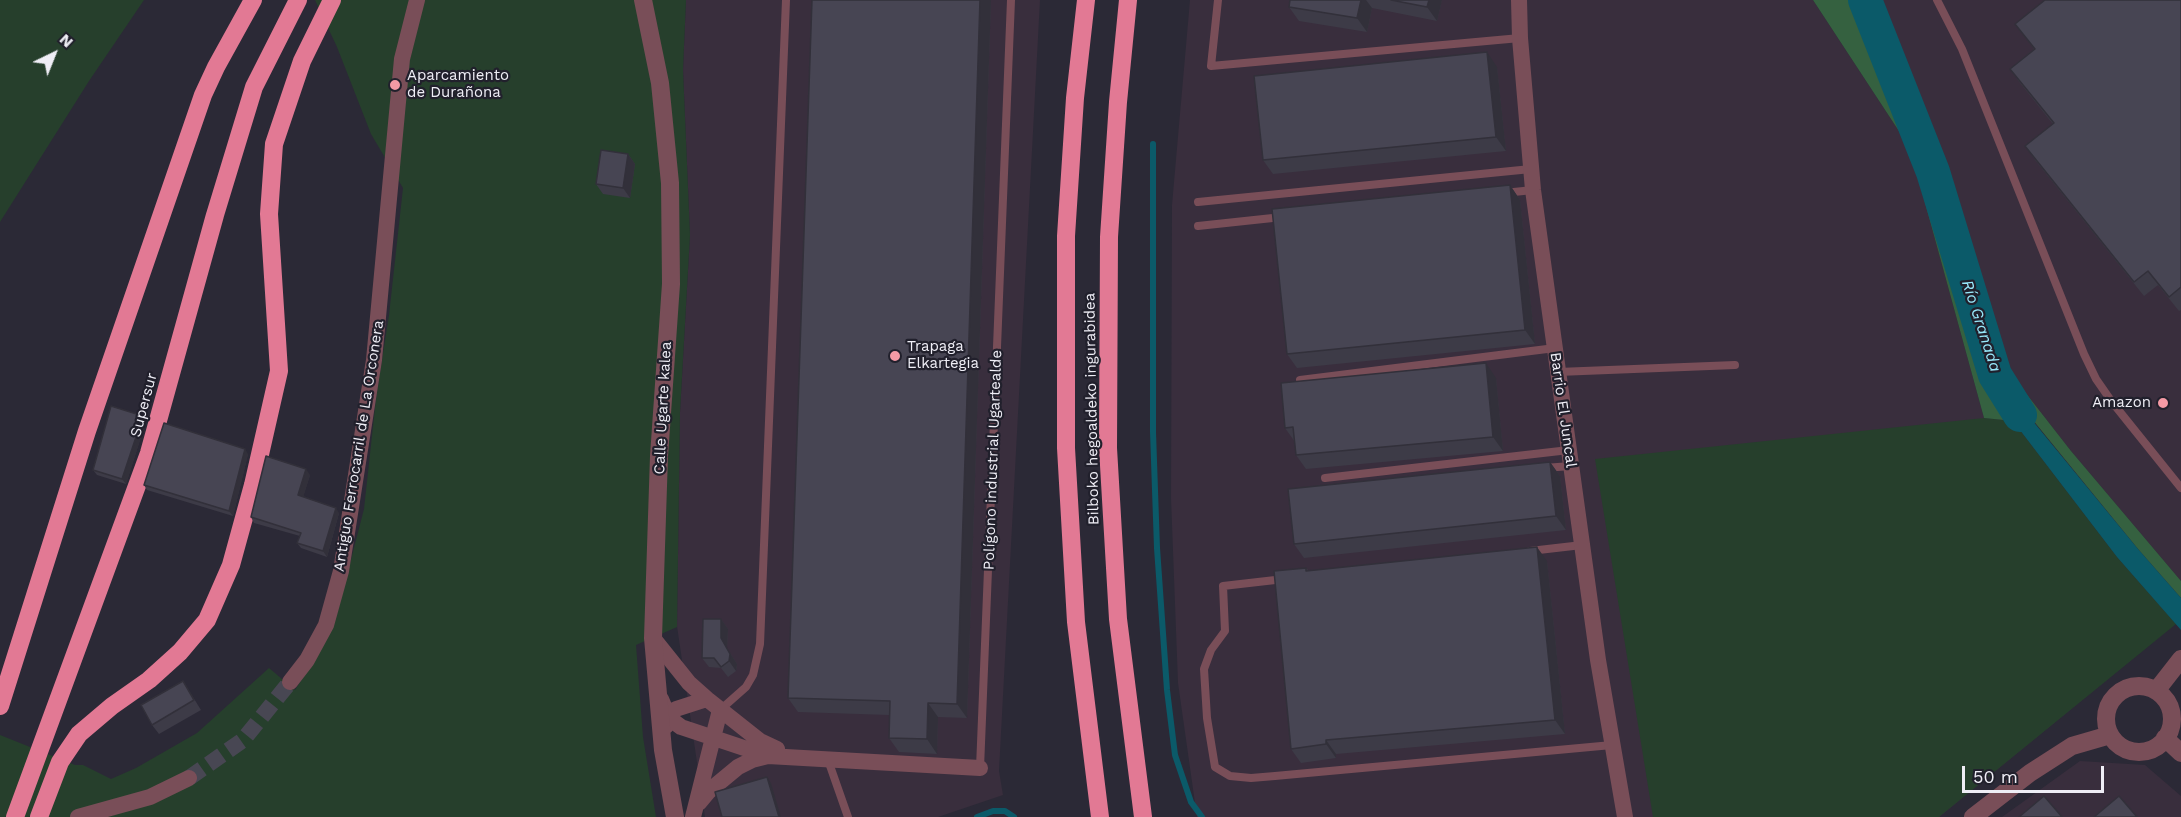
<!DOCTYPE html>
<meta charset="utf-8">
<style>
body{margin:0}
#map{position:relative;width:2181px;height:817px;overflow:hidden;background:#2b2936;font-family:"Work Sans",sans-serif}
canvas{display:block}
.north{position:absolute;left:24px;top:24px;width:60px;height:60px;-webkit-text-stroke:4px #21202c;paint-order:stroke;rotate:43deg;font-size:16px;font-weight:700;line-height:24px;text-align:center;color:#efeef6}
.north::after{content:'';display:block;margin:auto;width:21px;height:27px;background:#efeef6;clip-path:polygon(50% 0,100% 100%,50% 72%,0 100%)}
.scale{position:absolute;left:1962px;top:766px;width:142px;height:27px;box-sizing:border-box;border:3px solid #efeef6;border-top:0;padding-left:8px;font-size:18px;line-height:21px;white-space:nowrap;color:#efeef6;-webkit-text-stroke:4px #21202c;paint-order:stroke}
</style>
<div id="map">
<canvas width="2181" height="817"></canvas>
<div class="north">N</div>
<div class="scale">50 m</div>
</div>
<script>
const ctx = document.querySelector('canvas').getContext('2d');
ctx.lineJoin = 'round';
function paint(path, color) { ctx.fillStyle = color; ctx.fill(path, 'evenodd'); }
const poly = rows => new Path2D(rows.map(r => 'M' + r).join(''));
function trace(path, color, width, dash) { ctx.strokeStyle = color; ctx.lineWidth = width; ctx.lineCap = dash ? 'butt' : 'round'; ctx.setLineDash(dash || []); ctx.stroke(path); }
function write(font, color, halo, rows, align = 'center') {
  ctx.font = font + ' "Work Sans",sans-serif'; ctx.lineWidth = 4.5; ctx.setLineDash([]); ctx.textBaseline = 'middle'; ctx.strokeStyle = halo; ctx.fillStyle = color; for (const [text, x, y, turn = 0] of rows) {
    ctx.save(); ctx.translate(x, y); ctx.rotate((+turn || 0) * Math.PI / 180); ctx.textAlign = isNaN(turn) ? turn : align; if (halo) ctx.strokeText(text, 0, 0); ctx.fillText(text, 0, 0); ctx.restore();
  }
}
const industrial = poly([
 [686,0,1040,0,999,771,1003,795,938,817,705,817,677,626,680,412,690,235,683,70],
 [1190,0,1813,0,1910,148,1984,418,2147,647,1939,817,1197,817,1178,683,1171,498,1172,205],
 [1874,0,2181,0,2181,581,2071,451,2000,360,1945,168],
 [2080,761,2145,765,2181,796,2181,817,2002,817]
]);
const green = poly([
 [0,0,144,0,89,81,0,222],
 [315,0,686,0,683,70,690,235,680,412,677,627,636,645,643,737,656,817,0,817,0,735,75,765,83,765,111,779,136,768,197,733,269,668,295,690,317,656,337,614,364,509,376,399,389,315,403,188,371,134,337,47],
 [1984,418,2013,421,2117,557,2176,624,1939,817,1653,817,1595,459]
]);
const forest = poly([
 [1813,0,1874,0,1945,168,2000,360,2071,451,2181,581,2181,598,2138,549,1997,376,2013,421,1984,418,1910,148]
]);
const water = poly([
 [1995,375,2138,549,2181,598,2181,630,2117,557,2013,421]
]);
const stream = poly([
 [1153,144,1153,432,1157,548,1167,690,1175,755,1191,802,1202,817],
 [977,817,993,811,1005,811,1014,817]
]);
const river = poly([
 [1865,0,1933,172,1995,375,2020,415]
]);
const minorTunnel = poly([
 [189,778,243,740,290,682]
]);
const service = poly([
 [1218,0,1211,66,1520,38],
 [1937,0,1962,49,2084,354,2096,379,2112,402,2181,488],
 [1504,193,1533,190],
 [1198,202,1531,169],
 [1198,226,1282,217],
 [1558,372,1735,365],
 [1300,380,1555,348],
 [1544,468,1571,466],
 [1325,478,1569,450],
 [1530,551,1582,545],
 [1284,579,1223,586,1225,631,1211,650,1204,669,1207,718,1215,767,1230,776,1251,778,1275,776,1612,745],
 [720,710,746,687,753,675,760,644,786,0],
 [828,760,848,817],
 [980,768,1011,0]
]);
const minor = poly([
 [1519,0,1520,38,1533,190,1598,660,1625,817],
 [653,638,689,683,707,699,760,741,777,749],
 [290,682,307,660,326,625,341,571,374,360,402,59,417,0],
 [661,699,669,718,681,727,768,756,980,768],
 [666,726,666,721,676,709,707,699],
 [699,803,709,791,738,767,752,760,768,756],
 [78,817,150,797,189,778],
 [693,817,720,710]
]);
const tertiary = poly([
 [643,0,660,83,670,183,671,284,659,456,653,638,663,750,675,817],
 '2106 719a33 33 0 1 1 66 0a33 33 0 1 1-66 0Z',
 [2156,691,2181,659],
 [2165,738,2181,753],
 [1973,817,2030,773,2072,746,2110,735]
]);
const motorway = poly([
 [1086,0,1075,98,1066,236,1066,448,1076,622,1100,817],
 [1128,0,1118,102,1109,237,1108,448,1118,619,1143,817],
 [0,706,87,431,203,95,216,67,253,0],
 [15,817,149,453,215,215,254,87,298,0],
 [39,817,60,762,79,734,112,706,149,680,180,652,207,620,231,565,253,485,279,371,269,214,274,144,302,61,332,0]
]);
const wall = poly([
 [812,0,991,0,967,718,938,717,937,754,899,752,889,738,889,715,798,712,788,698],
 [1290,0,1442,0,1437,21,1372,8,1367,32,1299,21,1289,7],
 [2181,0,2181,310,2179,311,2158,285,2144,296,2035,160,2025,146,2053,124,2020,83,2010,69,2034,49,2015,24],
 [1497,67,1506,151,1273,174,1263,160],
 [628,154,635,164,630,198,603,194,596,184],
 [1510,185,1520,200,1535,344,1297,368,1287,354],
 [1496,378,1503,451,1306,469,1296,455,1295,442,1285,428],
 [146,421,126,484,97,475,93,470],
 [248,454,233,516,147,490,144,485],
 [1550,462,1560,476,1566,530,1304,558,1294,544],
 [310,475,303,497,339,513,327,557,301,548,297,543,300,536,254,523,251,517],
 [1547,561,1565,734,1336,754,1336,758,1301,763,1291,749,1306,568,1308,570],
 [721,619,728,629,727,648,737,664,736,671,728,677,721,668,709,667,702,658],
 [183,681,201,710,159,734,152,725]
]);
const shadedWall = poly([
 [980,0,991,0,967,718,957,704],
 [1361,0,1366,0,1372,8,1367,32,1357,18],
 [1429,0,1442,0,1437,21,1427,7],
 [1487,52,1497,67,1506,151,1496,137],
 [628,154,635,164,630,198,623,188],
 [1510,185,1520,200,1535,344,1525,330],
 [1486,363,1496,378,1503,451,1493,437],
 [143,416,146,421,126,484,122,479],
 [245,449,248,454,233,516,229,511],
 [1550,462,1560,476,1566,530,1556,516],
 [306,469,310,475,302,501,298,495],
 [336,508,339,513,327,557,323,551],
 [1537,547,1547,561,1565,734,1555,720],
 [721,619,728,629,727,648,737,664,736,671,729,661,721,638],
 [928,703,938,717,937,754,927,739],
 [1326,740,1336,754,1336,758,1326,744],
 [767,777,771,783,781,817,779,817]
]);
const building = poly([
 [812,0,980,0,957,704,928,703,927,739,889,738,890,701,788,698,812,0],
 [1290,0,1361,0,1357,18,1289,7,1290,0],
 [1391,0,1429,0,1427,7,1391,0],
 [2045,0,2181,0,2181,287,2169,297,2148,271,2134,282,2025,146,2054,123,2010,69,2035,49,2015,24,2045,0],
 [1487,52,1496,137,1263,160,1254,76,1487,52],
 [601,150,628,154,623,188,596,184,601,150],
 [1510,185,1525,330,1287,354,1272,209,1510,185],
 [1486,363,1493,437,1296,455,1293,427,1285,428,1281,383,1486,363],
 [111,406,143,416,122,479,93,470,111,406],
 [164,423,245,449,229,511,144,485,164,423],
 [266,456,306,469,298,495,336,508,323,551,297,543,301,533,251,517,266,456],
 [1550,462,1556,516,1294,544,1288,489,1550,462],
 [1537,547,1555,720,1326,740,1326,744,1291,749,1274,571,1306,568,1306,571,1537,547],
 [703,619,721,619,721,638,730,654,729,661,721,667,714,658,702,658,703,619],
 [183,681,194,700,152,725,141,705,183,681],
 [767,777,779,817,722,817,715,792,767,777],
 [2044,796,2062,817,2019,817,2044,796],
 [2119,796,2137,817,2094,817,2119,796]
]);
const markers = [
 [395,85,6,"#f49aa5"],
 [895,356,6,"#f49aa5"],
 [2163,403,6,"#f49aa5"]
];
const poiNames = [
 ["Aparcamiento",407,76],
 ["de Durañona",407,93],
 ["Trapaga",907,347],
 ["Elkartegia",907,364],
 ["Amazon",2151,403,"right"]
];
const streetNames = [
 ["Supersur",144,405,-75],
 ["Calle Ugarte kalea",663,408,-87],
 ["Bilboko hegoaldeko ingurabidea",1092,409,-91],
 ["Barrio El Juncal",1563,410,82],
 ["Antiguo Ferrocarril de La Orconera",359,446,-81],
 ["Polígono industrial Ugartealde",993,460,-88]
];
const waterNames = [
 ["Río Granada",1981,326,72]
];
paint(industrial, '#392e3d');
paint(green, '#263f2c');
paint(forest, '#356140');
paint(water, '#0b5a69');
trace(stream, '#0b5a69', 6);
trace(river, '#0b5a69', 34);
trace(minorTunnel, '#484753', 16, [16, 8]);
trace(service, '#794e58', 8);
trace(minor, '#794e58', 16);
trace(tertiary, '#794e58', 18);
trace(motorway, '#e27994', 18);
paint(wall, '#3d3b47');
paint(shadedWall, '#32303a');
paint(building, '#474553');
trace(building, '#32303a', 1.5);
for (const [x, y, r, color] of markers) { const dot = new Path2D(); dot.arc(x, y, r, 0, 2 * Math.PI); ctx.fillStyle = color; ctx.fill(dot); trace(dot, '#21202c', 2); }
write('15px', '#efeef6', '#21202c', poiNames, 'left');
write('15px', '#efeef6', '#21202c', streetNames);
write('italic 16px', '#97e8fa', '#21202c', waterNames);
</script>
